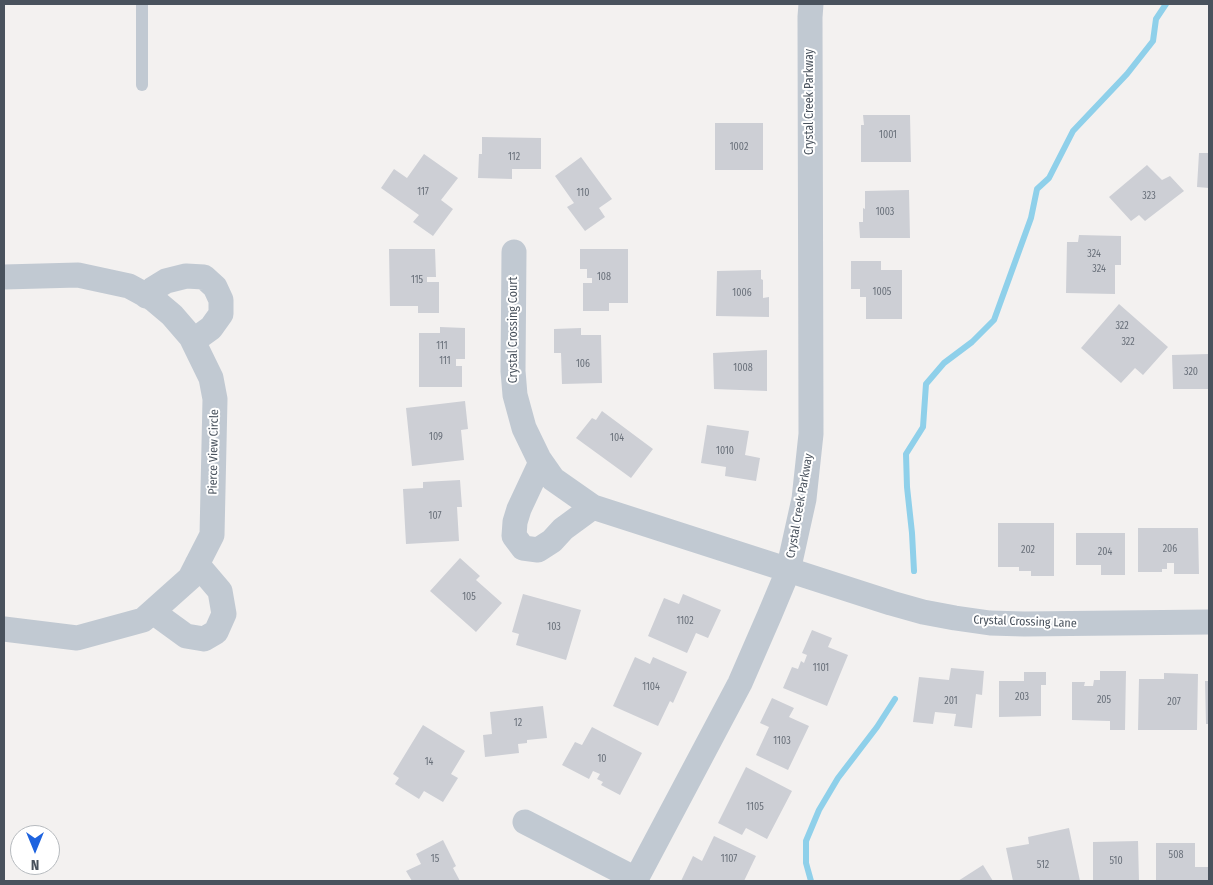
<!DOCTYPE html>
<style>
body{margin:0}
#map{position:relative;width:1213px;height:885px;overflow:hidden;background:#f3f1f0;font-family:"Fira Sans Condensed",sans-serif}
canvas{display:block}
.frame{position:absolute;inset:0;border:5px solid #49525d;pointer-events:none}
.north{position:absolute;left:10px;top:825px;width:50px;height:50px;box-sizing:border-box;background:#fff;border:1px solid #b6babe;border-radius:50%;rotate:180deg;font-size:14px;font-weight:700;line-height:20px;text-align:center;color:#49525d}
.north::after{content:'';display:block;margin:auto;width:18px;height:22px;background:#1e63df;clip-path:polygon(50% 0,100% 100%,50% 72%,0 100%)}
</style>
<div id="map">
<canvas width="1213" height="885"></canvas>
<div class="frame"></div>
<div class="north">N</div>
</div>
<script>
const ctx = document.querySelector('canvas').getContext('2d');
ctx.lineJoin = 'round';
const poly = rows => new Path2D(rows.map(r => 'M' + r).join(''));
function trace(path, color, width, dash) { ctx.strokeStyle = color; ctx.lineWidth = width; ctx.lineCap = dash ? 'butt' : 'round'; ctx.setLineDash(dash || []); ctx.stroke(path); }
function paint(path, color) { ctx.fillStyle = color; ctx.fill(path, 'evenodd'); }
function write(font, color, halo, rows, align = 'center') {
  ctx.font = font + ' "Fira Sans Condensed",sans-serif'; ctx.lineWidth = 4; ctx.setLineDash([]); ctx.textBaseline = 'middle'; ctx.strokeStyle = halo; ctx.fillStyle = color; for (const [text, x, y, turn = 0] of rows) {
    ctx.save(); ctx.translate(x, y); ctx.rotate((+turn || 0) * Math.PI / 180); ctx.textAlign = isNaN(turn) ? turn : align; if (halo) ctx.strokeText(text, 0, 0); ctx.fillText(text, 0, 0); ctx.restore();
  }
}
const stream = poly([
 [914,571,912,533,907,487,906,454,923,427,926,384,944,363,972,342,994,320,1031,218,1037,189,1049,178,1073,131,1127,74,1153,41,1156,19,1166,4],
 [811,881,806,863,806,841,819,810,838,778,877,727,895,699]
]);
const building = poly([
 [863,115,910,115,911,162,861,162,861,125,864,125],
 [715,123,763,123,763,170,715,170],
 [482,137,541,138,541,169,512,169,512,179,478,178,479,154,482,154],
 [1199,153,1209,153,1209,188,1197,187],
 [424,154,458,178,441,200,453,209,433,236,413,222,419,215,381,188,394,169,407,178],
 [581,157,612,199,599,208,605,217,585,231,567,207,574,203,555,176],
 [1147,165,1162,180,1170,176,1184,191,1145,221,1139,215,1131,221,1109,197],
 [909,190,910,238,860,238,859,222,863,222,863,208,865,209,865,191],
 [1079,235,1121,236,1121,265,1115,265,1115,294,1066,293,1067,242,1078,242],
 [389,249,435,249,436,277,427,277,427,282,439,282,439,313,418,313,418,306,390,306],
 [580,249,628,249,628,303,609,303,609,311,583,311,583,283,592,283,592,278,587,278,587,269,580,269],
 [851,261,881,261,881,270,902,270,902,319,866,319,866,297,860,297,860,289,851,289],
 [761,270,761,279,763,280,763,298,769,297,769,317,716,316,717,271],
 [1119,304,1168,347,1143,375,1135,368,1121,383,1081,348],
 [440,327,465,328,465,359,456,359,456,366,462,366,462,387,419,387,419,333,440,333],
 [581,328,581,335,601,335,602,383,562,384,561,353,554,353,554,329],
 [767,350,767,391,714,389,713,353],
 [1209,354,1209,389,1173,389,1172,355],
 [465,401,468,429,461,430,464,460,412,466,406,408],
 [602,411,653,449,631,478,576,438,592,418,596,420],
 [707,425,749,431,745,455,760,458,756,481,725,476,726,467,701,463],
 [460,480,462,507,457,507,459,541,406,544,403,489,423,488,423,482],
 [998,523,1054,523,1054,576,1031,576,1031,571,1019,571,1019,567,998,567],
 [1138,528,1198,528,1199,574,1174,574,1174,563,1167,563,1167,569,1162,569,1162,572,1138,572],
 [1076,533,1125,533,1125,575,1101,575,1101,565,1076,565],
 [460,558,480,576,476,580,502,603,476,632,430,591],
 [523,594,581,610,566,660,516,645,519,634,512,632],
 [683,594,721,610,708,638,696,633,687,653,648,636,664,598,679,604],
 [812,630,832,638,828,647,848,655,827,706,783,688,792,667,798,669,801,661,804,663,807,655,802,653],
 [635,657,650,664,653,657,687,672,673,703,670,701,658,726,613,706],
 [951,668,984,671,982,695,976,694,972,728,954,726,956,714,935,712,933,724,913,722,919,677,949,680],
 [1100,671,1126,671,1125,730,1110,730,1110,721,1072,720,1072,682,1085,682,1084,686,1093,686,1094,680,1100,680],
 [1024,672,1046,672,1046,685,1041,685,1041,716,999,717,999,681,1024,681],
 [1164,673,1198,674,1197,730,1138,730,1139,679,1164,679],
 [1205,681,1209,681,1209,724,1206,724],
 [772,698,794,708,789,717,809,726,788,770,756,755,769,727,760,723],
 [543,706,547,738,527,740,527,743,518,744,519,753,485,757,483,735,492,734,490,712],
 [423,725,465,751,451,774,458,778,443,802,424,791,419,799,395,784,399,778,393,774],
 [592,727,642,753,620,795,601,785,603,782,597,779,600,774,593,771,589,779,562,765,575,742,582,745],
 [746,767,792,791,767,839,746,828,742,835,718,823],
 [1069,828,1080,881,1013,881,1006,848,1029,844,1028,837],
 [714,836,756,856,744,881,681,881,693,856,702,861],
 [443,840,456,866,453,868,460,881,412,881,406,871,421,864,416,854],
 [1138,841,1139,881,1093,881,1093,842],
 [1156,843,1195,843,1195,867,1208,867,1208,881,1156,881],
 [983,865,993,881,958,881]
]);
const service = poly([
 [142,85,142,4]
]);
const minor = poly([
 [514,252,513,371,515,395,524,428,539,459,553,479,593,507,891,603,923,612,955,618,990,623,1024,624,1209,622],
 [4,277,78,275,129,286,153,299,172,315,191,337,211,378,215,399,212,535,190,578,143,620,77,638,4,629],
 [146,296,153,289,166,281,186,276,204,277,215,287,221,300,221,314,211,328,193,341],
 [541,462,519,509,515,522,514,536,523,548,538,550,552,541,563,529,593,507],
 [153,612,186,636,204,639,216,632,224,614,220,591,197,564],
 [525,822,636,879],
 [635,881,740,683,770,614,788,571,804,499,811,434,810,17,811,4]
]);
const numberNames = [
 ["1001",888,135],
 ["1002",739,147],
 ["112",514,157],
 ["117",423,192],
 ["110",583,193],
 ["323",1149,196],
 ["1003",885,212],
 ["324",1094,254],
 ["324",1099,269],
 ["108",604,277],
 ["115",417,280],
 ["1005",882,292],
 ["1006",742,293],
 ["322",1122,326],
 ["322",1128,342],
 ["111",442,346],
 ["111",445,361],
 ["106",583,364],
 ["1008",743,368],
 ["320",1191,372],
 ["109",436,437],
 ["104",617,438],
 ["1010",725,451],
 ["107",435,516],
 ["206",1170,549],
 ["202",1028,550],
 ["204",1105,552],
 ["105",469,597],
 ["1102",685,621],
 ["103",554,627],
 ["1101",821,668],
 ["1104",651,687],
 ["203",1022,697],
 ["205",1104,700],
 ["201",951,701],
 ["207",1174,702],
 ["12",518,723],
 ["1103",782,741],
 ["10",602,759],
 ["14",429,762],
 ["1105",755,807],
 ["508",1176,855],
 ["15",435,859],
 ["1107",729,859],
 ["510",1116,861],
 ["512",1043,865]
];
const streetNames = [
 ["Crystal Creek Parkway",810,102,-90],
 ["Crystal Crossing Court",514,330,-90],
 ["Pierce View Circle",214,452,-89],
 ["Crystal Creek Parkway",800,506,-80],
 ["Crystal Crossing Lane",1025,622,2]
];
trace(stream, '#8fd0ea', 6);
paint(building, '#cdcfd5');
trace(service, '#c1c9d2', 12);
trace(minor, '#c1c9d2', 25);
write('10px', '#6a717b', null, numberNames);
write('12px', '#49525d', '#fff', streetNames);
</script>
